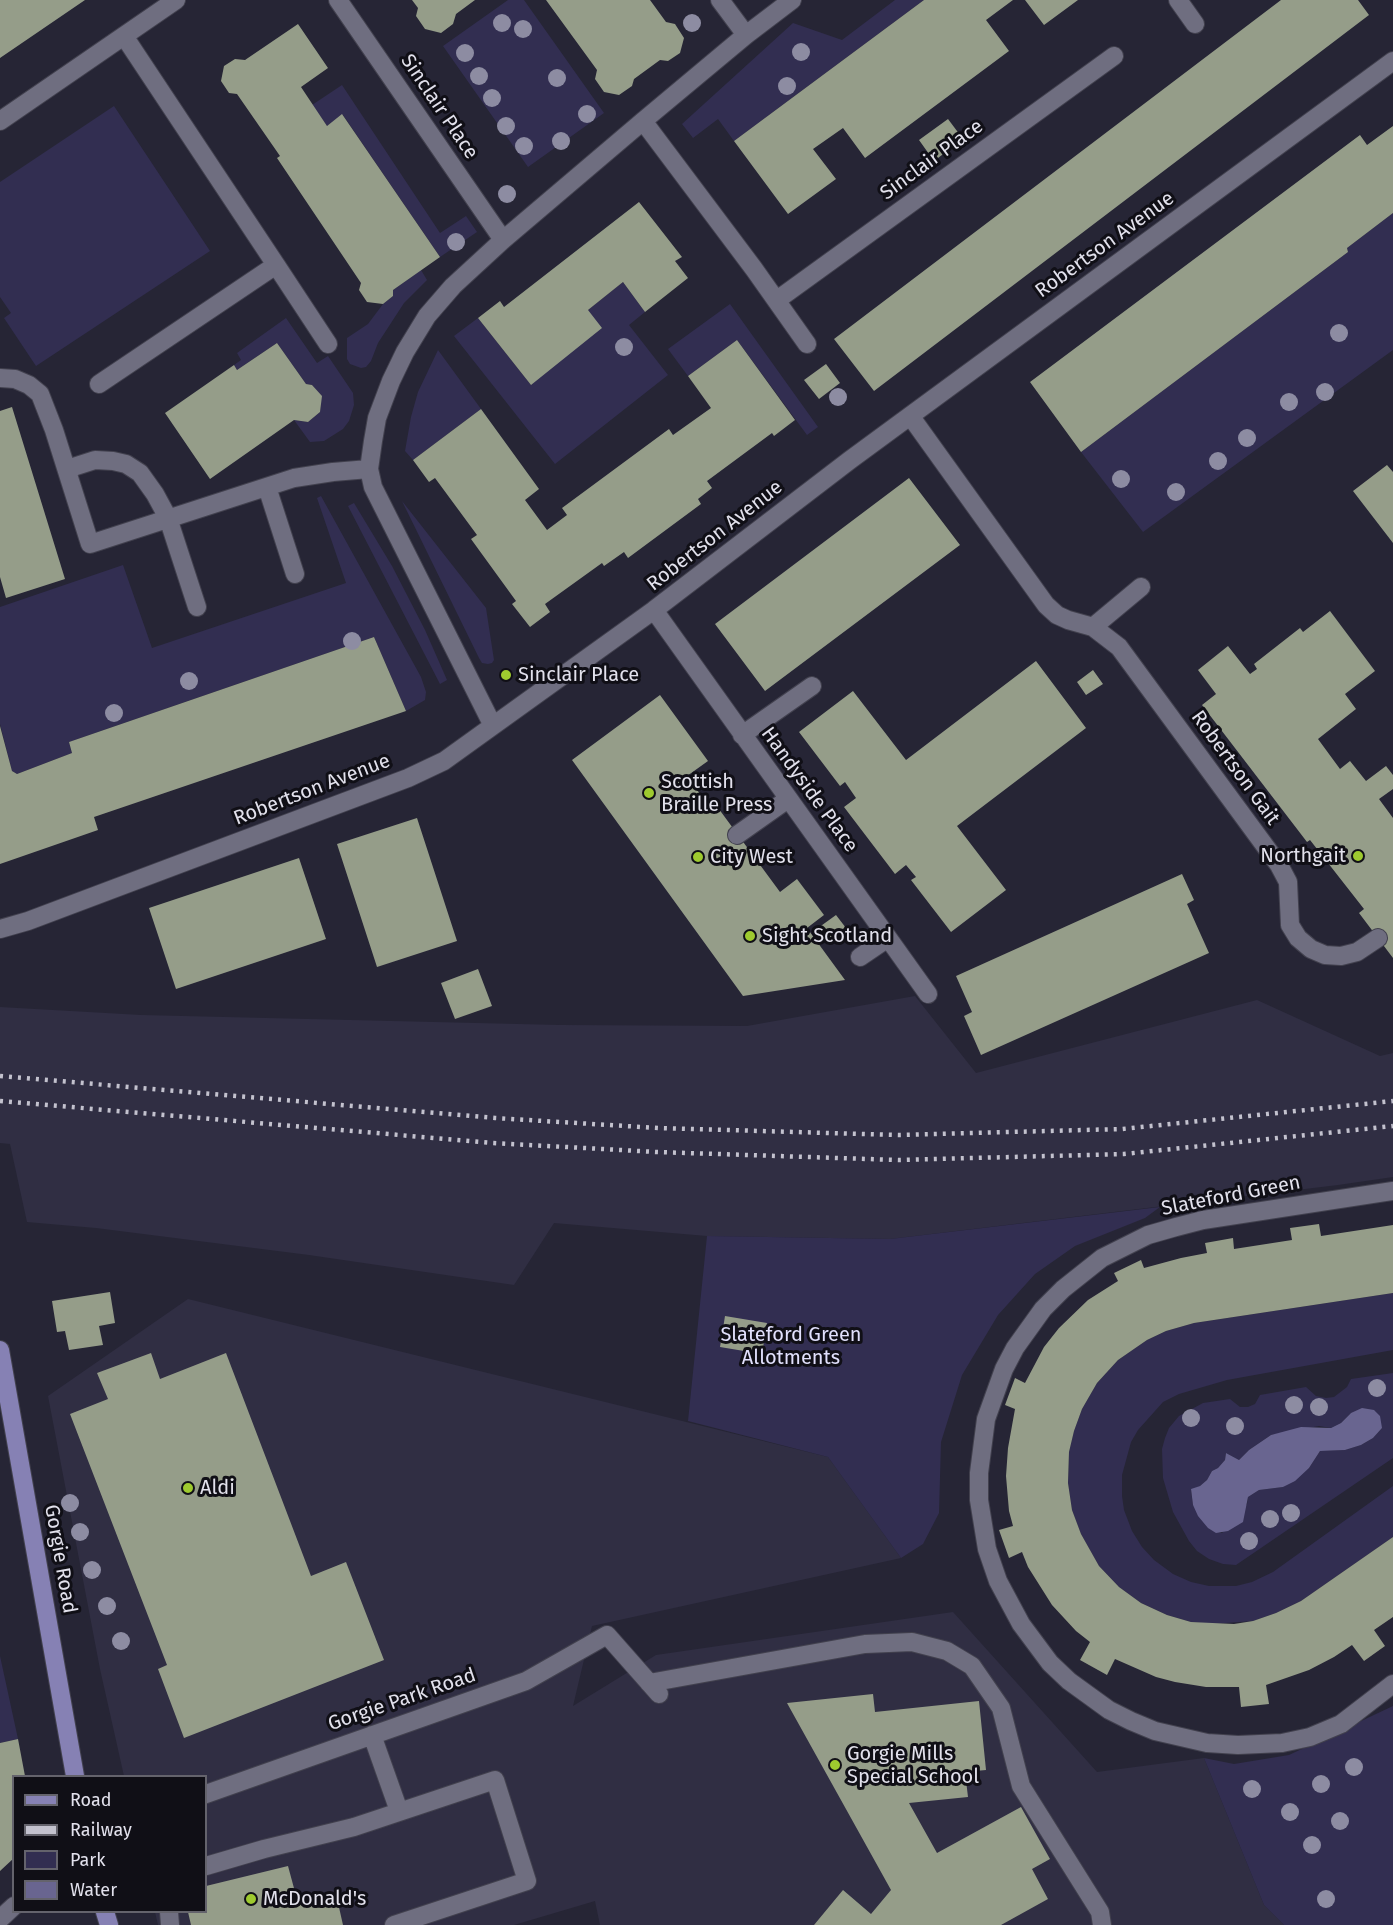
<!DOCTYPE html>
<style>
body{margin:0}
#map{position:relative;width:1393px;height:1925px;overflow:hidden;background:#262535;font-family:"Fira Sans",sans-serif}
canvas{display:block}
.legend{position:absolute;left:12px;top:1775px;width:195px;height:138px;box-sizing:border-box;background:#100f16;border:2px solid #64636c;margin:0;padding:8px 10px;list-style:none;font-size:18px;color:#e2e1ec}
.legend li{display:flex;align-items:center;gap:12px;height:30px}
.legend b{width:30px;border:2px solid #64636c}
</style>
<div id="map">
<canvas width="1393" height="1925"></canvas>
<ul class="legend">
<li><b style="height:8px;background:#8681b4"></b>Road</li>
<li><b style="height:8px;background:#c3c2ce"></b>Railway</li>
<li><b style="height:16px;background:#322e51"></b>Park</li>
<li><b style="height:16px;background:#696590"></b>Water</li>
</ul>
</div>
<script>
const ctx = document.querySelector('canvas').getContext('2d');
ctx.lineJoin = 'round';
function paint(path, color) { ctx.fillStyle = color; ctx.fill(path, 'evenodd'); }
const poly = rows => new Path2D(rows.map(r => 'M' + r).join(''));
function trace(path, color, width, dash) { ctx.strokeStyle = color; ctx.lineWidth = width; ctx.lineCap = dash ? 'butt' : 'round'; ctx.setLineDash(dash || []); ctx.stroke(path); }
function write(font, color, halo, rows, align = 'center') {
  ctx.font = font + ' "Fira Sans",sans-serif'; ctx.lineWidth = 6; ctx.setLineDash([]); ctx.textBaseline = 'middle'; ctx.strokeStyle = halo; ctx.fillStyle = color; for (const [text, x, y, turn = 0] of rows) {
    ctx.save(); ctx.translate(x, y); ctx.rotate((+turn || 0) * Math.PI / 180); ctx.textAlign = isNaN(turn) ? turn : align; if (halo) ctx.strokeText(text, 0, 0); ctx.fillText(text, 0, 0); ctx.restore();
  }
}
const built = poly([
 [915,996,976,1073,1257,1000,1380,1056,1393,1053,1393,1177,1338,1185,890,1239,707,1236,554,1223,514,1285,309,1255,96,1228,27,1222,10,1144,0,1143,0,1007,141,1015,560,1025,747,1026],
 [188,1299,828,1457,901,1558,592,1626,573,1706,656,1655,953,1612,1097,1772,1204,1758,1264,1905,1284,1925,600,1925,595,1901,514,1925,158,1925,155,1912,206,1912,206,1776,124,1776,100,1669,48,1396]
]);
const green = poly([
 [508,0,524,0,604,113,528,167,443,46],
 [895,0,924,0,734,141,718,119,693,138,682,124,793,23,842,40],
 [342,85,440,233,466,216,477,232,440,257,343,115,327,126,312,105],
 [114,106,210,251,36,366,4,318,11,313,0,297,0,182],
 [1393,213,1393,350,1143,532,1081,452,1348,252,1347,248],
 [421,270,427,280,404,303,378,343,371,361,366,367,361,368,350,364,347,359,347,338,368,324,383,304,393,296,393,290],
 [623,282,645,312,629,325,668,375,555,464,454,336,478,318,531,385,588,310],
 [730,304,818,427,807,435,737,340,688,376,668,349],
 [286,318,317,363,328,356,353,393,354,405,349,421,343,429,324,441,310,442,294,420,308,422,320,412,321,396,312,385,306,384,277,343,237,370,234,365,241,360,237,353],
 [438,350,481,409,413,460,405,451,411,417,418,392],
 [321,496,421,677,426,692,425,700,406,711,374,637,69,742,72,753,17,774,12,771,0,724,0,607,123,565,152,648,346,583,317,498],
 [402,501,486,608,494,660,492,663,488,664,482,663,479,658],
 [354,503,392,566,425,630,447,680,440,684,348,506],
 [1160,1207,1145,1218,1075,1246,1035,1274,998,1315,962,1375,941,1442,939,1513,923,1544,901,1558,828,1457,688,1421,707,1236,890,1239],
 [1393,1293,1393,1350,1227,1380,1179,1394,1163,1402,1138,1430,1131,1442,1122,1475,1122,1496,1124,1510,1132,1531,1142,1547,1154,1560,1173,1574,1191,1582,1209,1586,1236,1586,1252,1582,1273,1572,1393,1486,1393,1537,1301,1601,1276,1613,1253,1621,1211,1624,1191,1622,1167,1615,1141,1603,1119,1587,1099,1566,1081,1534,1072,1510,1068,1483,1069,1452,1074,1431,1082,1409,1097,1383,1118,1360,1147,1340,1166,1331,1194,1323],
 [1393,1373,1393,1458,1236,1565,1223,1564,1209,1559,1197,1551,1189,1541,1173,1512,1163,1478,1162,1449,1165,1438,1169,1428,1179,1416,1203,1403,1230,1399,1240,1407,1248,1407,1255,1404,1260,1395,1306,1387,1316,1396,1326,1398,1334,1397,1347,1387,1351,1379],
 [1351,1413,1382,1428,1373,1438,1361,1445,1345,1450,1320,1451,1309,1468,1283,1487,1259,1490,1248,1497,1247,1504,1222,1533,1212,1530,1193,1505,1191,1490,1200,1486,1207,1480,1212,1471,1218,1468,1225,1460,1226,1453,1239,1460,1249,1450,1271,1435,1319,1426,1331,1428,1341,1423],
 [0,1656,18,1739,0,1743],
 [1393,1706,1393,1925,1284,1925,1264,1905,1204,1758,1234,1764,1289,1755]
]);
const water = poly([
 [1362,1408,1374,1410,1380,1416,1382,1428,1373,1438,1361,1445,1345,1450,1320,1451,1309,1468,1295,1481,1283,1487,1259,1490,1248,1497,1243,1522,1228,1531,1216,1533,1208,1528,1198,1516,1193,1505,1191,1489,1200,1486,1207,1480,1212,1471,1218,1468,1225,1460,1226,1453,1239,1460,1249,1450,1271,1435,1301,1427,1331,1428,1341,1423,1351,1413]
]);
const building = poly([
 [0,0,85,0,0,58],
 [412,0,475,0,456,14,453,24,441,33,425,29,416,16,418,8],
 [546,0,650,0,666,22,675,24,684,38,680,53,668,61,660,60,634,79,632,86,619,95,604,92,595,79,597,70],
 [924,0,1013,0,986,20,1009,51,865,158,843,128,813,149,836,179,788,214,734,141],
 [1025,0,1078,0,1044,25],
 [1281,0,1358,0,1369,15,874,391,834,339],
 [298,24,328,68,301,87,327,126,342,114,440,257,393,290,393,296,383,304,367,302,359,290,361,283,277,158,280,156,237,94,229,93,221,81,224,66,235,59,245,60],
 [948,119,963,139,934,161,919,140],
 [1393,126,1393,213,1347,248,1348,252,1081,452,1030,382,1360,135,1367,145],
 [639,202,682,257,675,261,688,278,645,312,623,282,588,310,602,328,531,385,478,318,500,301,504,307],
 [737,340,795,420,774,436,772,433,707,481,712,488,698,499,701,504,628,558,624,552,604,566,602,563,545,604,550,612,530,627,512,604,516,601,471,539,477,535,435,478,429,482,413,460,481,409,539,489,525,500,547,530,567,515,562,508,669,429,673,435,711,408,688,376],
 [277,343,306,384,312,385,322,396,320,412,308,422,294,420,210,479,165,413,234,365,237,370],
 [826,364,840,383,819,399,804,380],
 [12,407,65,579,6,598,0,577,0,411],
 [1387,465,1393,472,1393,543,1353,491],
 [909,478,960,545,765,691,715,624],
 [1330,611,1375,671,1345,694,1356,709,1318,739,1340,769,1350,761,1366,781,1386,766,1393,775,1393,789,1379,799,1393,818,1393,958,1359,913,1364,909,1310,840,1307,842,1202,705,1216,694,1198,670,1228,646,1250,674,1257,669,1254,664,1300,628,1303,632],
 [374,637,406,711,94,817,98,830,0,864,0,726,12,771,17,774,72,753,69,742],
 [1036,661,1086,728,957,826,1006,890,951,932,911,880,916,877,906,865,895,874,844,807,856,798,845,782,840,786,799,732,853,691,906,760],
 [1093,670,1103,684,1086,695,1077,682],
 [660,695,708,761,687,776,708,805,713,801,780,892,797,879,824,915,807,928,845,980,743,996,572,760],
 [417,818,457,941,377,967,337,844],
 [299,858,326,939,176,989,149,908],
 [1182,874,1194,900,1187,904,1209,953,981,1055,964,1016,972,1012,956,976],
 [836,915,846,928,828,941,818,928],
 [478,969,492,1006,455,1019,441,983],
 [1319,1224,1321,1236,1393,1225,1393,1293,1194,1323,1166,1331,1147,1340,1118,1360,1097,1383,1082,1409,1074,1431,1069,1452,1068,1483,1072,1510,1081,1534,1099,1566,1119,1587,1141,1603,1167,1615,1191,1622,1234,1624,1253,1621,1276,1613,1301,1601,1393,1537,1393,1617,1374,1630,1385,1646,1364,1661,1352,1645,1334,1657,1309,1670,1266,1685,1269,1704,1241,1707,1239,1687,1206,1687,1175,1682,1156,1677,1115,1659,1107,1675,1080,1660,1090,1642,1076,1631,1052,1605,1028,1567,1022,1552,1009,1558,999,1530,1013,1526,1009,1511,1006,1476,1008,1448,1015,1409,1005,1405,1015,1378,1025,1383,1044,1347,1059,1328,1088,1300,1118,1281,1114,1273,1141,1260,1144,1268,1181,1258,1207,1253,1205,1243,1233,1238,1234,1249,1292,1240,1290,1228],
 [110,1292,115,1323,99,1326,103,1345,69,1350,65,1331,57,1332,52,1301],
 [725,1316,767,1323,762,1354,720,1347],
 [151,1353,160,1379,226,1353,311,1576,346,1562,384,1660,184,1738,158,1669,167,1665,70,1414,108,1399,97,1373],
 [873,1694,875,1712,979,1701,986,1770,965,1772,968,1797,909,1803,937,1853,1021,1807,1050,1859,1032,1869,1048,1899,1001,1925,814,1925,843,1890,871,1914,891,1890,787,1703],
 [18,1739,25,1776,14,1776,14,1858,0,1871,0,1743],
 [288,1866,298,1903,336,1894,343,1925,191,1925,188,1912,206,1912,206,1886]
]);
const minor = poly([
 [338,0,503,240],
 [720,0,746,35],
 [1178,0,1195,24],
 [0,121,176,0],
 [643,121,754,269,807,344],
 [276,265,328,344],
 [777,300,1114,56],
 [0,378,15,379,29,385,40,394,54,430,90,544,294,478,333,472,369,469],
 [99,384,276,265,124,36],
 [911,417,1046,605,1057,615,1068,620,1093,627,1119,647,1279,865,1288,882,1290,925,1298,938,1311,949,1325,955,1341,956,1357,952,1378,938],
 [67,469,95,460,113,461,126,464,140,473,155,494,168,518,197,607],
 [267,487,295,574],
 [654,610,928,994],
 [1093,627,1141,587],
 [492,724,373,487,369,469,373,441,377,418,391,381,405,352,427,316,453,286,503,240,643,121,746,35,792,0],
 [742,735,812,686],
 [737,835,788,799],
 [0,929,28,921,408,778,444,761,654,610,850,460,1393,61],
 [860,957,888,938],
 [1393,1191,1203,1220,1176,1227,1148,1235,1102,1258,1063,1289,1043,1309,1015,1348,1004,1369,986,1419,979,1473,979,1500,987,1549,998,1581,1021,1624,1050,1663,1069,1681,1109,1710,1131,1721,1155,1731,1207,1743,1238,1745,1282,1743,1310,1737,1341,1724,1393,1684],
 [649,1683,865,1644,912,1642,947,1651,972,1666,1001,1708,1021,1786,1100,1912,1102,1925],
 [372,1735,399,1811],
 [206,1794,526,1681,607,1635,659,1694],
 [206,1866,264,1849,354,1827,495,1780,527,1881,394,1925],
 [169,1912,170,1925],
 [0,1919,14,1906]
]);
const major = poly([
 [0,1350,75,1776],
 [105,1912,109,1925]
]);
const rail = poly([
 [0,1076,495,1118,658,1128,898,1135,1122,1129,1393,1101],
 [0,1101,493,1143,657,1152,898,1160,1124,1154,1393,1126]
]);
const trees = [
 [502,23],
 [692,23],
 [523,29],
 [801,52],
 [465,53],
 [479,76],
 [557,78],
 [787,86],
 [492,98],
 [587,114],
 [506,126],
 [561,141],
 [524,146],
 [507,194],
 [456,242],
 [1339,333],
 [624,347],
 [1325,392],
 [838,397],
 [1289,402],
 [1247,438],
 [1218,461],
 [1121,479],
 [1176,492],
 [352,641],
 [189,681],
 [114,713],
 [1377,1388],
 [1294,1405],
 [1319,1407],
 [1191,1418],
 [1235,1426],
 [70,1503],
 [1291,1513],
 [1270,1519],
 [80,1532],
 [1249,1541],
 [92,1570],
 [107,1606],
 [121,1641],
 [1354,1767],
 [1321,1784],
 [1252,1789],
 [1290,1812],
 [1340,1821],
 [1312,1845],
 [1326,1899]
];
const markers = [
 [506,675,6,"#9eca2f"],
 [649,793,6,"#9eca2f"],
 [1358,856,6,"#9eca2f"],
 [698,857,6,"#9eca2f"],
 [750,936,6,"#9eca2f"],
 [188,1488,6,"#9eca2f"],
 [835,1765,6,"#9eca2f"],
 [251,1899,6,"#9eca2f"]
];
const streetNames = [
 ["Sinclair Place",439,107,56],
 ["Sinclair Place",932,160,-36],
 ["Robertson Avenue",1105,245,-36],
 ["Robertson Avenue",715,536,-38],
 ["Robertson Gait",1235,768,54],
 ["Robertson Avenue",312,790,-21],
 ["Handyside Place",809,790,54],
 ["Slateford Green",1231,1196,-11],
 ["Gorgie Road",60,1559,80],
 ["Gorgie Park Road",402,1700,-19]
];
const poiNames = [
 ["Sinclair Place",518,675],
 ["Scottish",661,782],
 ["Braille Press",661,805],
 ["Northgait",1346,856,"right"],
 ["City West",710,857],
 ["Sight Scotland",762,936],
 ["Aldi",200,1488],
 ["Gorgie Mills",847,1754],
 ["Special School",847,1777],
 ["McDonald's",263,1899]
];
const parkNames = [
 ["Slateford Green",791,1335],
 ["Allotments",791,1358]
];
paint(built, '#302e43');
paint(green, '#322e51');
paint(water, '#696590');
paint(building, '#959d89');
trace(minor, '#42414e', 20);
trace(major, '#42414e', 20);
trace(minor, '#6f6e80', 18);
trace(major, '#8681b4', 18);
trace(rail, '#c3c2ce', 4.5, [3, 6]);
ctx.fillStyle = '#8d8ca2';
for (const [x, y] of trees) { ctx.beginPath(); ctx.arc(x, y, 9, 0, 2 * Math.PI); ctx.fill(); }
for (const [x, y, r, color] of markers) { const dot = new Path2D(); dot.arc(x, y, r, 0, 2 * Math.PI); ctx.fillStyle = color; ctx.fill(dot); trace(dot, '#100f16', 2); }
write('20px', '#e2e1ec', '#100f16', streetNames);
write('20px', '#e2e1ec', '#100f16', poiNames, 'left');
write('20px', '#e1e0fc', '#100f16', parkNames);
</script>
